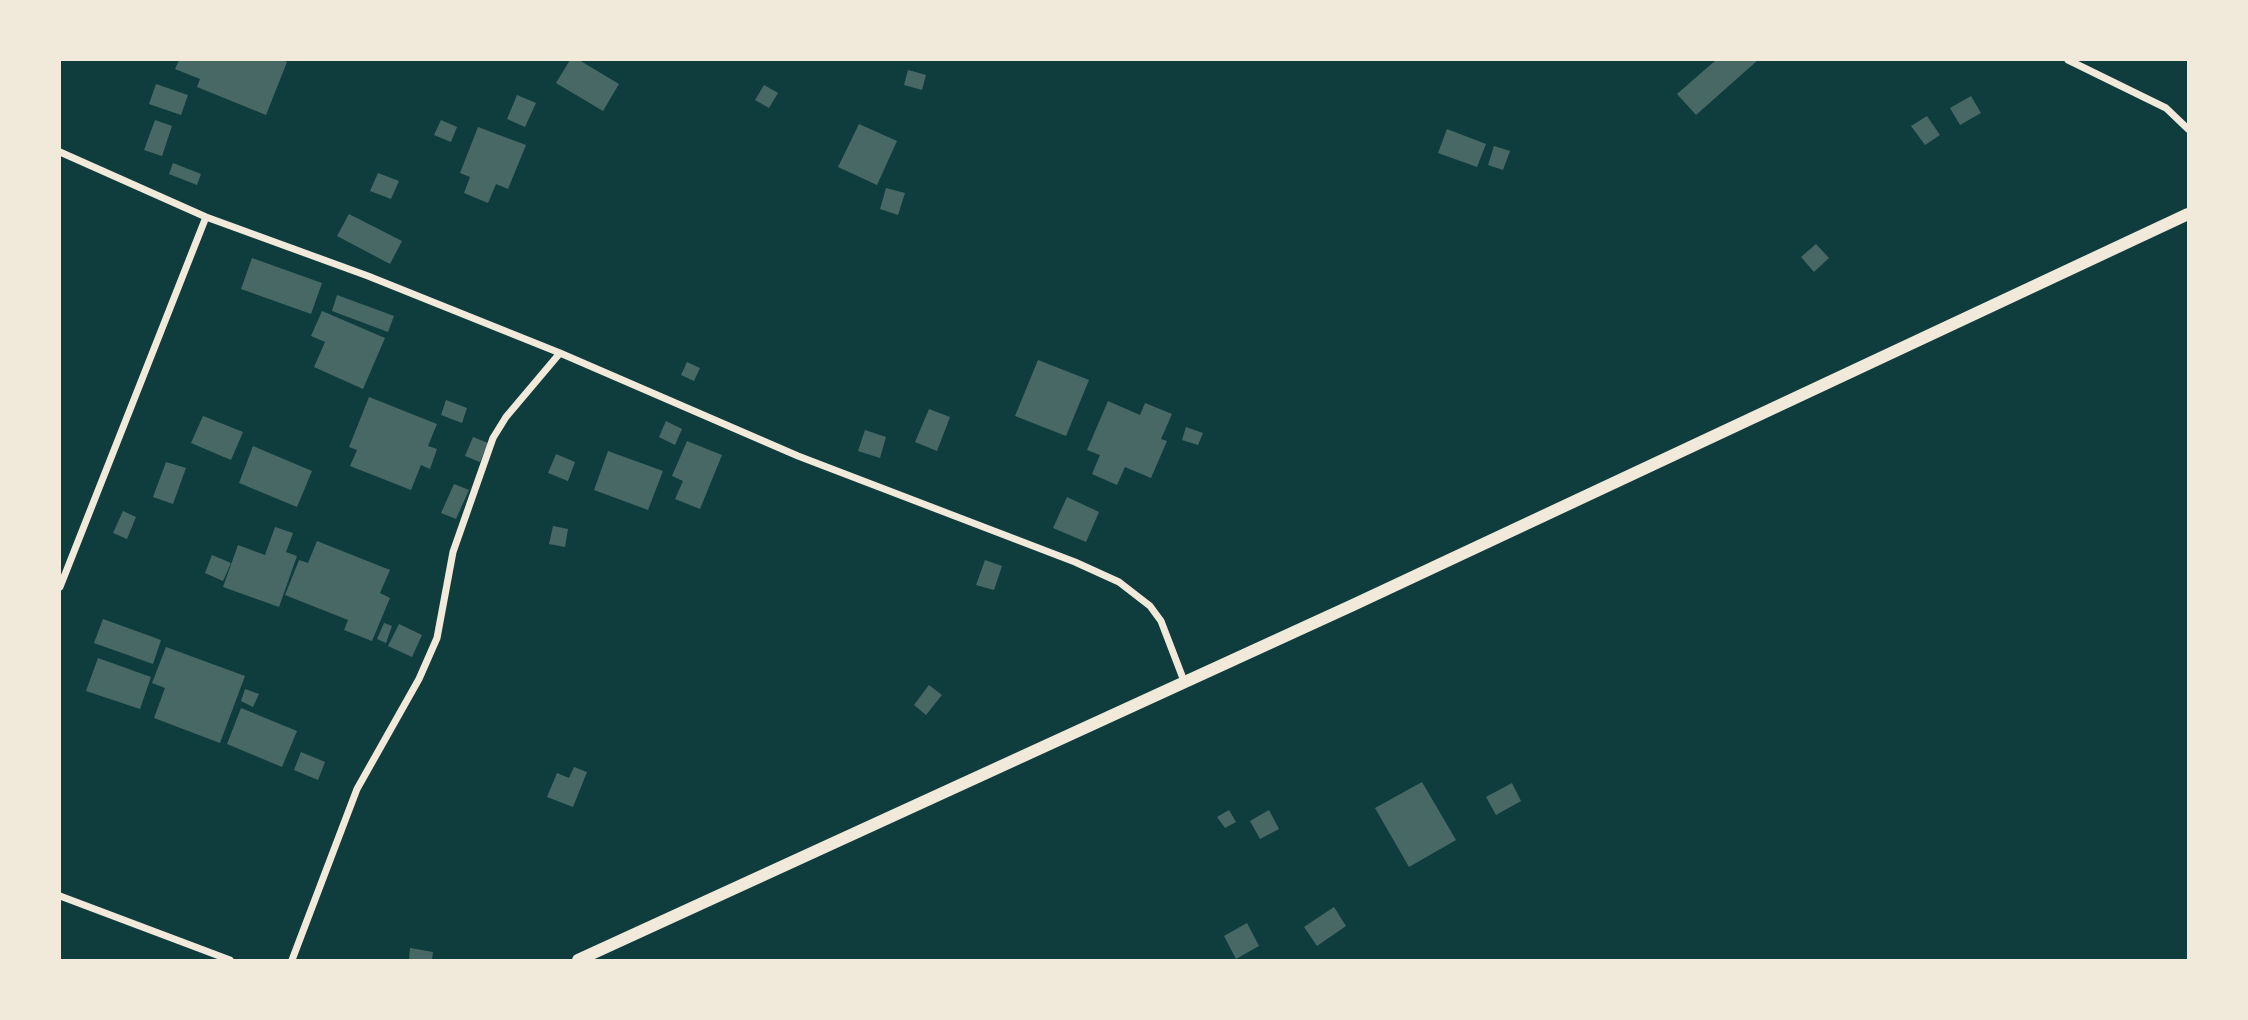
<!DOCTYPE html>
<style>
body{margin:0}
#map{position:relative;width:2248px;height:1020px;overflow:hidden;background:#0f3d3e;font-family:"Varela Round",sans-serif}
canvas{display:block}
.frame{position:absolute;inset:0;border:61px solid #f1e9da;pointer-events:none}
</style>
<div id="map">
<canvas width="2248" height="1020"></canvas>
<div class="frame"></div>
</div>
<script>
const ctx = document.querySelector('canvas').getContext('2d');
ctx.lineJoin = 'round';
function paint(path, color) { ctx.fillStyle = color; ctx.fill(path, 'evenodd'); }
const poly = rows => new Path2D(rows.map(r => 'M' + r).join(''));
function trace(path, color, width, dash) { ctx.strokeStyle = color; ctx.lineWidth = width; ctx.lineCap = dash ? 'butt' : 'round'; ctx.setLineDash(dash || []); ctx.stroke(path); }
const building = poly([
 [179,60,282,60,287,62,266,115,197,87,200,79,175,69],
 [570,60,579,60,619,84,603,111,556,83],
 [1716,60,1758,60,1696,115,1677,94],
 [908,70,926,75,922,90,904,85],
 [156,84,188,95,181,115,149,104],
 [764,85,778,93,769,108,755,100],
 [517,95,536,103,525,127,507,119],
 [1971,96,1981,113,1960,125,1950,108],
 [1927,116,1940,135,1925,145,1911,126],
 [155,120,172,126,162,156,144,150],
 [441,120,457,127,451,142,434,135],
 [859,124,897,141,877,185,838,167],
 [478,127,526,145,508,189,496,184,488,203,464,193,470,177,460,173],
 [1447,129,1486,144,1477,167,1438,153],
 [1494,146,1510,151,1503,170,1488,165],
 [173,163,201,174,197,185,169,174],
 [378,173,399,181,391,199,370,191],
 [886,188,905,193,898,215,880,209],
 [349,214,402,241,390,264,337,236],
 [1816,244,1829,258,1814,272,1801,257],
 [252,258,322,283,311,314,241,289],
 [337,295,394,316,388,332,332,311],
 [322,311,385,338,363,389,314,367,325,342,311,336],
 [1038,360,1089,380,1066,436,1015,416],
 [687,362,700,368,694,381,681,375],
 [369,397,437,424,428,446,437,449,430,469,421,465,411,490,350,466,357,450,349,447],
 [446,400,467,408,462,423,441,415],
 [1108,401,1140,415,1145,403,1172,414,1161,439,1167,441,1151,478,1125,467,1117,485,1092,474,1100,455,1087,450],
 [929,409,950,417,937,451,915,442],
 [203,416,243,432,231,460,191,443],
 [666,421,682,429,675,445,659,437],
 [1186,427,1203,433,1198,445,1182,440],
 [865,430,886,437,880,458,858,451],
 [473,437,488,443,480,462,465,456],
 [687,441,722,455,700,509,675,499,683,481,672,476],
 [253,446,312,471,297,507,239,483],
 [608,451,663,471,648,510,594,490],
 [556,454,575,462,568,481,548,473],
 [166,462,186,468,173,504,153,497],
 [454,484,469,490,456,519,441,513],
 [1067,497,1099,512,1086,542,1053,528],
 [123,511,136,517,127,539,113,533],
 [553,526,568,529,565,547,549,544],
 [275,527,293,533,286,552,297,556,279,607,223,587,238,545,265,555],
 [317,541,390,570,380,593,390,598,372,641,344,630,348,620,285,595,299,560,308,563],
 [212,555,231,563,223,581,205,573],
 [985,560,1002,566,994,590,976,585],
 [103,619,161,640,153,664,94,643],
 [384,623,392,626,386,643,377,639],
 [399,624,422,635,412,657,388,646],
 [166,647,245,676,220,743,154,718,165,688,152,683],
 [98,658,151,677,140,709,86,691],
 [929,685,942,695,926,715,914,705],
 [245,689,259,694,253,707,241,701],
 [241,708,297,731,282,767,227,744],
 [301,752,325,762,318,780,294,770],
 [574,767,587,772,573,807,547,797,557,773,569,778],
 [1422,782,1456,840,1409,867,1375,808],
 [1512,783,1521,801,1496,815,1486,797],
 [1229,810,1236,822,1225,828,1217,817],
 [1269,810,1279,829,1260,839,1250,821],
 [1334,907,1346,926,1317,946,1304,927],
 [1247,923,1259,946,1236,959,1224,936],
 [410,948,433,952,432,960,409,960]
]);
const minor = poly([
 [2068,60,2166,108,2188,129],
 [60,152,206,217,368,276,560,353,798,456,1075,562,1119,582,1150,606,1161,621,1184,681],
 [60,587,206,217],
 [60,896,230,960],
 [292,960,357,789,419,679,437,638,453,552,493,438,506,417,560,353]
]);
const tertiary = poly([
 [578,960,1353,605,2188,214]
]);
paint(building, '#486865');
trace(minor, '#f1e9da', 7);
trace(tertiary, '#f1e9da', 12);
</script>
